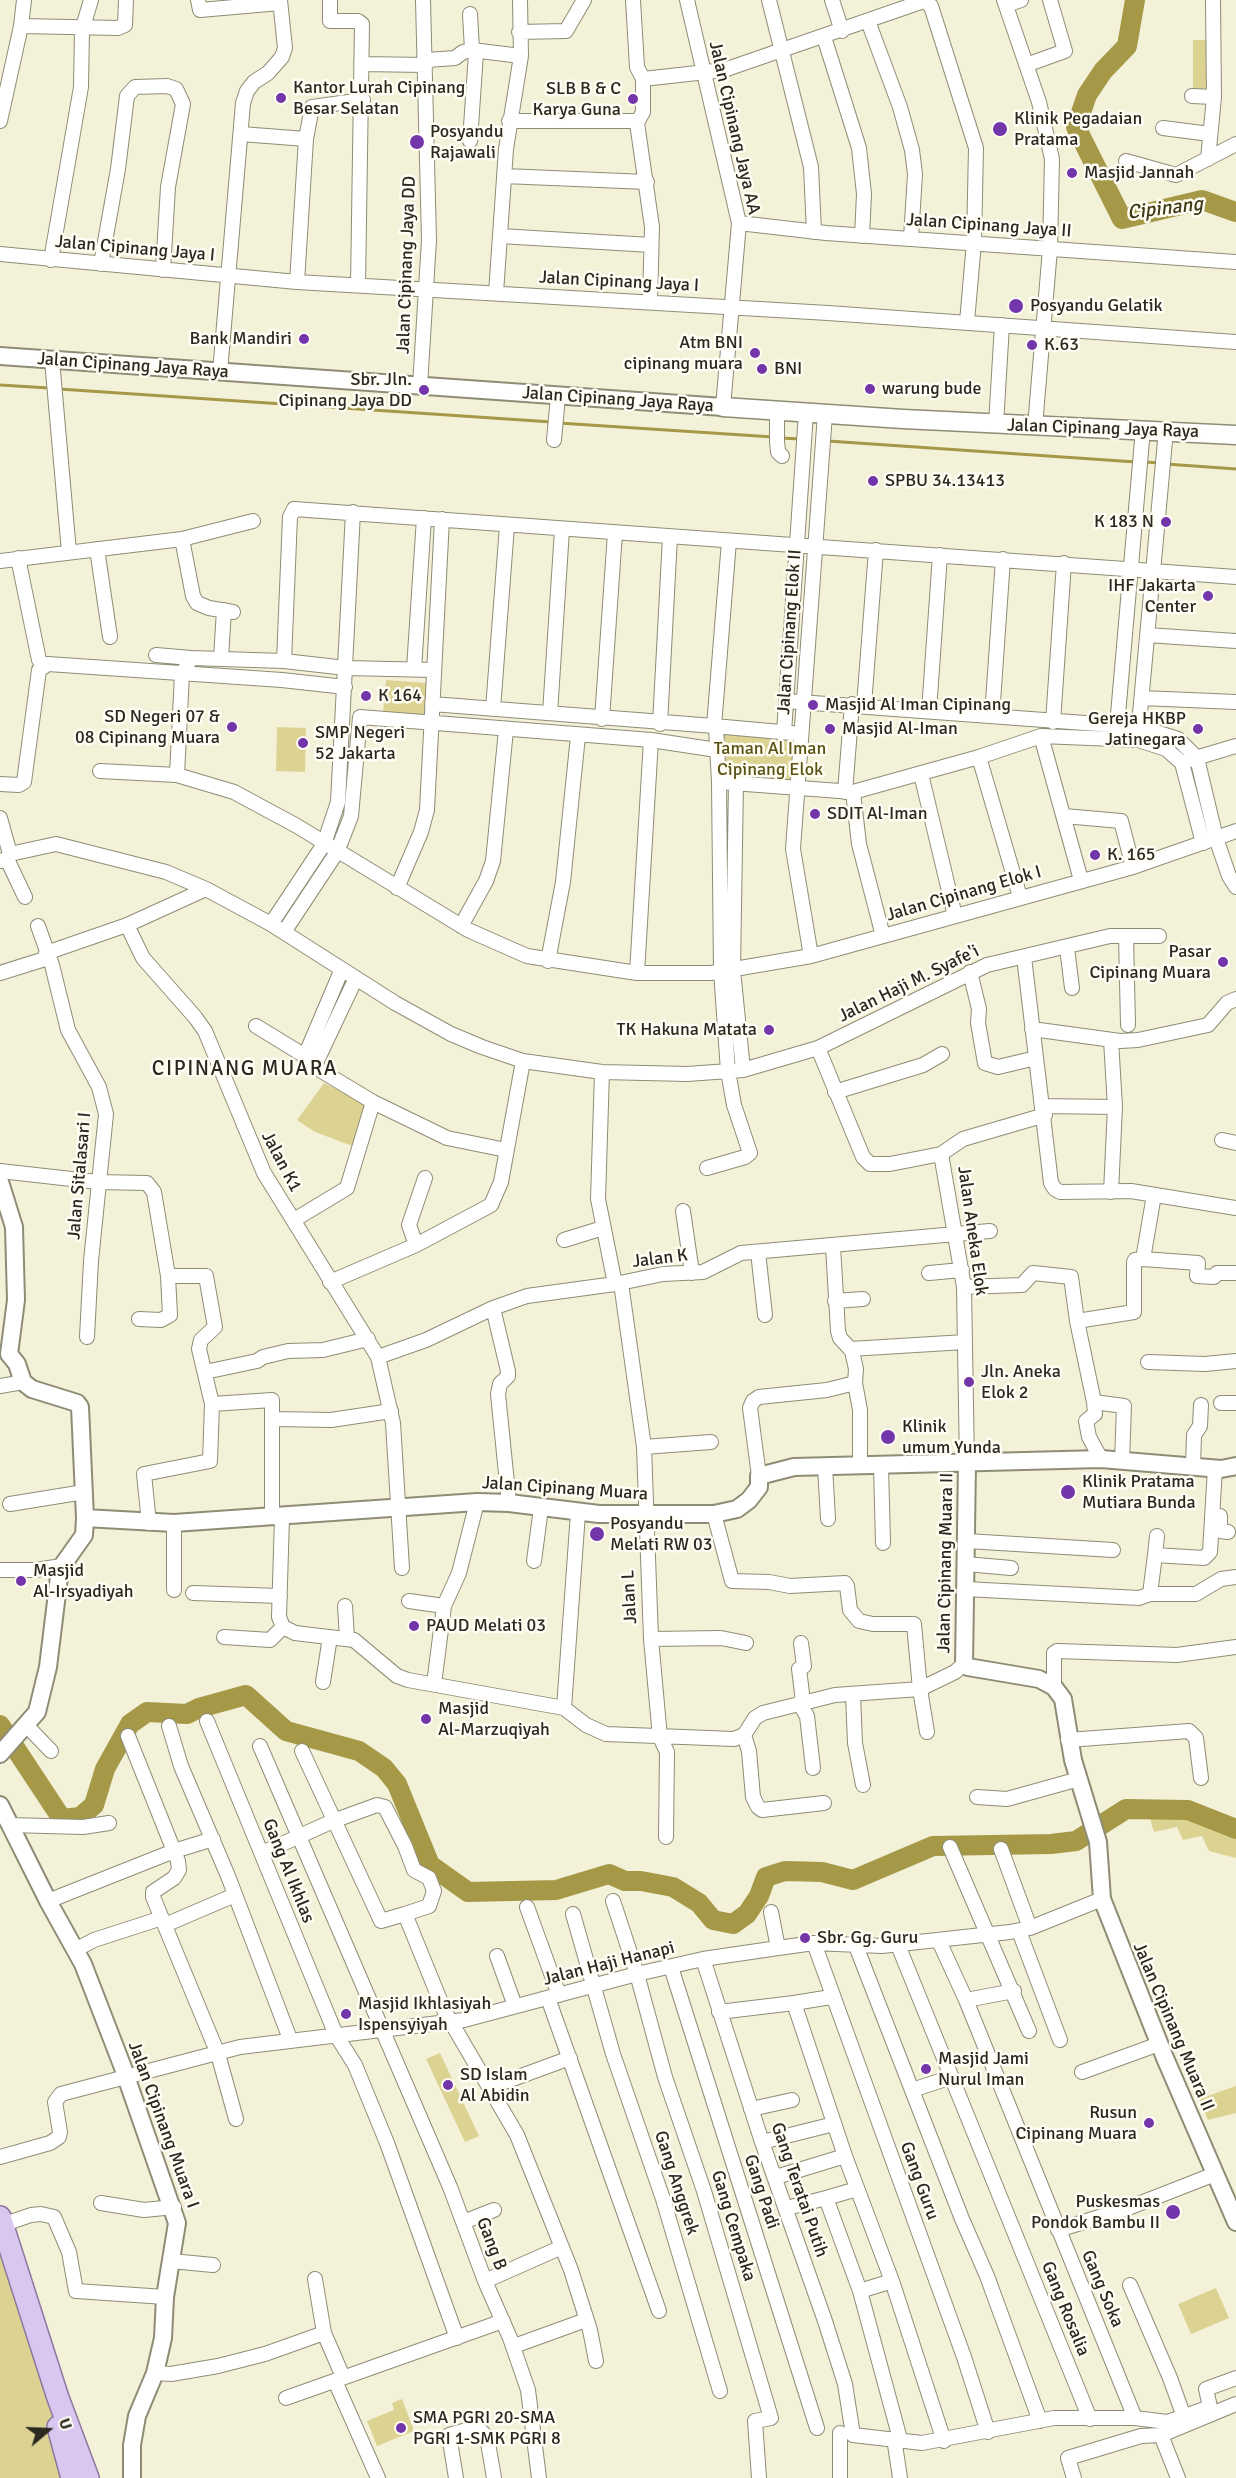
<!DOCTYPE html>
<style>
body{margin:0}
#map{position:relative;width:1236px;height:2478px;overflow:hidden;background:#f4f1d9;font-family:Signika,sans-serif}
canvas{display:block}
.north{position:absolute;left:18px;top:2400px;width:60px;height:60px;-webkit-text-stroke:4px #fffdf4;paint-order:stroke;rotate:71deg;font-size:16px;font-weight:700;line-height:24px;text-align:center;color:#2a281f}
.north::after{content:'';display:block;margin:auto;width:21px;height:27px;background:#2a281f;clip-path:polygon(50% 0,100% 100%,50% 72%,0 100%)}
</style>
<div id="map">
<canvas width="1236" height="2478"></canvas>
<div class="north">U</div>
</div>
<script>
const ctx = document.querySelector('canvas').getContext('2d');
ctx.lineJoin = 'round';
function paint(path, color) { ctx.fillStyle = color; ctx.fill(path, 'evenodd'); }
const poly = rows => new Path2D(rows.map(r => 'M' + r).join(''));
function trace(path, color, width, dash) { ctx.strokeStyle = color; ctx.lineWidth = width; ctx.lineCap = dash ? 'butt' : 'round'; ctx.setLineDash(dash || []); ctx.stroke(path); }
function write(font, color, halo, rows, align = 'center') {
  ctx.font = font + ' Signika,sans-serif'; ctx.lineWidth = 5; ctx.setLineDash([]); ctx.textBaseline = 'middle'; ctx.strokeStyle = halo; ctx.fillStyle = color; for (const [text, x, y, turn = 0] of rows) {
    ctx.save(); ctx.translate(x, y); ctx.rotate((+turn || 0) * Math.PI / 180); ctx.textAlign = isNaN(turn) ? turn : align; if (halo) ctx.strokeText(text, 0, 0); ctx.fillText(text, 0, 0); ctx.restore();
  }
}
const green = poly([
 [1193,40,1211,40,1211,93,1193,93],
 [386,680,427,683,425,716,383,712],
 [277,727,306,728,305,772,276,771],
 [718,729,799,736,797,789,719,781],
 [324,1083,368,1105,355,1147,315,1132,297,1120],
 [1187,1812,1236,1831,1236,1858,1209,1851,1202,1836,1183,1840,1177,1827,1154,1832,1149,1815],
 [440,2053,479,2136,465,2142,426,2059],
 [1236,2086,1236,2113,1208,2120,1199,2099],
 [0,2247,38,2373,46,2387,72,2478,0,2478],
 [1216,2288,1229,2318,1191,2334,1178,2304],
 [402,2399,414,2431,377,2446,367,2421,394,2410,392,2403]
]);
const stream = poly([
 [0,385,49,388],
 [59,389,552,422],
 [559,423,773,437],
 [780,438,800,439],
 [828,441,1136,462],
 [1145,462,1160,463],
 [1166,464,1236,469]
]);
const river = poly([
 [1135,0,1127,46,1103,71,1087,95,1076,127,1122,219,1202,200,1236,212],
 [0,1725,62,1819,80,1817,94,1805,105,1769,130,1724,147,1712,187,1714,199,1708,246,1695,286,1731,359,1751,384,1768,397,1784,430,1865,468,1892,556,1890,609,1874,625,1881,641,1881,673,1887,699,1903,713,1920,733,1924,747,1914,759,1896,766,1877,785,1871,822,1872,853,1880,933,1846,1051,1844,1076,1841,1126,1809,1188,1810,1236,1829]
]);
const minor = poly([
 [198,0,200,10,280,3],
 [330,0,330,21,358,21,362,24,358,285],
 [633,0,637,67,643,79,643,112,637,123],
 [687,0,739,223,723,407],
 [769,0,811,167,814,232],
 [832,0,842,31],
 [1004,0,1039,102,1052,159,1050,249,1035,426],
 [924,1,931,6,976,148,974,242,967,322],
 [1006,5,1021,0],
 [470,14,472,50],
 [868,21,900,107,912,150,915,174,911,238],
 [21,26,118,28,125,25,126,0],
 [519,32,566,31,584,0],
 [824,37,859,148,864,194,862,236],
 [427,60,455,58,463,52,472,50,521,56],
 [361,64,426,65],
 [1026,65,1065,51,1050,0],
 [643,79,724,70,924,1],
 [1192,96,1214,97],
 [0,121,21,26,24,0],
 [509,121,634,121,637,123],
 [637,123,652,227,650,302],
 [1163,128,1210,134],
 [241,134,306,139],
 [470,141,476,53],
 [1208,159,1214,97,1213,0],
 [1126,161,1176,175,1236,144],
 [504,176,647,182],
 [739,223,826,233,1236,262],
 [500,236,651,245],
 [0,254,297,282,828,313,1236,342],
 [51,260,81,87,82,30,91,0],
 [101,264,118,169,127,96,135,87,167,86,176,89,183,104,168,187,163,270],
 [297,282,306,139,312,107,363,100],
 [496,293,506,149,521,56,520,0],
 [52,360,69,552],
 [220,372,243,103,247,91,254,82,268,73,282,57,285,48,280,0],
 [420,386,429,240,423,0],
 [777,411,777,441,778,452,782,456],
 [996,424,1002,325],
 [554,440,558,396],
 [182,539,193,596,197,603,209,608,233,612],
 [97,549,110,637],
 [18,558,39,660],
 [0,561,182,539,253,521],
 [1147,635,1236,641],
 [156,655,191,658],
 [221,658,224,610],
 [284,661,290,517,294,509,1236,577],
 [414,669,424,518],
 [1142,698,1236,702],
 [786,701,1139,727,1178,739,1197,758,1216,838,1229,876,1236,887],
 [432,704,714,726],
 [864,705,876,550],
 [493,709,507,526],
 [929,711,940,555],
 [550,713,562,530],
 [992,716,1003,559],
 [602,719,615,533],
 [1053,722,1064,563],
 [660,724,670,537],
 [714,726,729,541],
 [714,726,792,733],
 [1117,726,1143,429],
 [784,732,806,413],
 [1138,735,1166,430],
 [1041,736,1081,880],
 [979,757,1020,897],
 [1189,760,1236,746],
 [100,771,177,775,234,792,297,826,468,930,527,956,637,973,711,973,811,956,1133,867,1236,831],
 [921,774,955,916],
 [177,775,182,674,191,658,284,661,346,668,434,670],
 [719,782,853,792,979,757,1041,736,1138,740,1166,749,1182,763,1203,843],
 [736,783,733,970,743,1070],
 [0,784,19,785,24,782,39,670,48,664,282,680,345,687],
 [845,792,852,704],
 [853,792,859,844,883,936],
 [1064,816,1121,821,1133,867],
 [0,818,10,854],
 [7,859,25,897],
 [0,861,7,859,10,854,56,844,166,872,206,889,271,924,395,1003,451,1034,482,1047,523,1061,602,1072,687,1074,743,1070,818,1048,987,965,1110,936,1159,936],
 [397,888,421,832,427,810,442,519],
 [206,889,127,925,143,958,195,1017,205,1031,264,1173,378,1357,393,1423,402,1568],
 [271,924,324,844,338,802,353,512],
 [38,926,52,965,68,1030,99,1087,106,1114,91,1261,87,1337],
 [461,926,486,881,493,861,506,730],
 [284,932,337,852,351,816,360,717,651,740,717,750],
 [1126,936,1128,1025],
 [1067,948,1072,988],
 [46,953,127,925],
 [811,956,793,849,825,414],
 [1024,957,1051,1183,1055,1189,1060,1192,1131,1191,1236,1208],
 [548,961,563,882,578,736],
 [342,969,305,1056,305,1061,373,1102,447,1138,506,1150],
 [970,972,979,1009,978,1023,985,1063,998,1067,1036,1058],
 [0,973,48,958],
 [637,973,651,740],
 [256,1026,305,1056],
 [1032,1029,1120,1041,1138,1040,1208,1025,1227,1003,1236,999],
 [1111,1040,1115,1107,1111,1192],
 [818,1048,863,1157,870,1164,890,1164,941,1154],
 [314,1067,356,978],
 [602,1072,598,1199,615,1284],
 [835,1092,923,1065,942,1054],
 [1043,1106,1115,1107],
 [1222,1140,1236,1143],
 [941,1154,964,1287,967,1464],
 [941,1154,963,1139,1045,1115],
 [707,1168,745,1157,750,1153,734,1105,728,1071,721,971,719,782,716,727],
 [0,1171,98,1182,147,1183,154,1192,168,1276,206,1276,215,1327,201,1340,199,1349,212,1404,210,1461,144,1474,149,1523],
 [683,1211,692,1273],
 [294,1220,347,1188,373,1102],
 [564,1240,603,1228],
 [416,1245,409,1225,425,1178],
 [833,1246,838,1331,840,1338,852,1351,856,1369,855,1383,860,1410,860,1466],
 [758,1252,765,1315],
 [1143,1259,1198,1263,1197,1276,1214,1277,1217,1273,1236,1273],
 [929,1273,962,1270],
 [330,1282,416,1245,491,1205,501,1182,523,1061],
 [621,1283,644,1447,651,1639,660,1737,667,1752,666,1837],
 [964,1287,1022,1285,1033,1273,1071,1277,1077,1321,1094,1402,1095,1414,1086,1421,1089,1437,1101,1459],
 [835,1301,863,1299],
 [493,1308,508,1371,508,1376,500,1384,498,1394,509,1503],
 [139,1319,161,1320,170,1315,168,1276],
 [1077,1321,1134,1312,1134,1262,1135,1260,1143,1259,1154,1195],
 [850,1349,965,1342],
 [378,1357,426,1340,493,1308,527,1296,615,1284,663,1274,703,1272,741,1253,990,1231],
 [1148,1362,1205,1364,1236,1361],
 [205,1372,257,1361,263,1357,288,1351,323,1350,368,1339],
 [0,1386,23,1382],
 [1094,1402,1124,1406,1122,1461],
 [1221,1403,1236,1403],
 [212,1404,272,1400,272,1516],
 [274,1419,331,1420,391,1411],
 [644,1447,711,1442],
 [825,1466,828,1519],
 [881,1466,883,1543],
 [1193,1467,1194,1435,1200,1426,1201,1405],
 [759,1476,750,1408,753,1401,759,1397,827,1390,855,1383],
 [10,1504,84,1492],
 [714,1514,732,1581,769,1582,790,1586,845,1583,847,1586,850,1610,859,1621,873,1624,914,1624,920,1689,927,1732],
 [1220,1516,1220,1531,1228,1532],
 [282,1517,279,1617,283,1627,295,1633,354,1640,397,1676,408,1680,564,1708,586,1725,606,1734,734,1739,744,1735,755,1718,763,1713,835,1695,920,1689,955,1672,964,1664],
 [967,1541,1113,1550],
 [1155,1555,1157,1536],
 [534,1561,541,1508],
 [966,1564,1011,1568],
 [0,1570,35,1570,62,1566],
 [965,1589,1139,1598,1150,1594,1196,1594,1221,1579,1236,1577],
 [174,1590,174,1523],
 [193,1593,280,1596],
 [1150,1594,1155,1555,1204,1558,1210,1552,1215,1468],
 [409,1601,444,1606],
 [345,1606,347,1638],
 [224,1637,270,1640,283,1627],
 [651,1639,721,1638,746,1643],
 [801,1643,804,1666,799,1669,803,1701],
 [323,1682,330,1637],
 [434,1684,444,1606,459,1573,477,1502],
 [1054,1687,1054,1653,1057,1651,1177,1655,1236,1647],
 [853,1695,855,1743,863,1785],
 [799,1703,807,1716,813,1768],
 [564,1708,578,1513],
 [207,1721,336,2035,355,2065,387,2143,457,2338],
 [27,1726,51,1751],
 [169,1726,181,1766,228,1876,290,2039],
 [744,1735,749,1751,753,1797,758,1807,762,1810,824,1803],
 [128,1736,178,1861,179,1870,174,1878,153,1892,153,1897,218,2054,236,2119],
 [1068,1740,1189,1731,1196,1738,1201,1778],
 [260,1746,450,2187,485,2281,510,2338,528,2390,539,2478],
 [302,1751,381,1921,405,1914,444,2010,517,2135,571,2270,590,2330,596,2361],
 [977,1797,1007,1799,1079,1779],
 [10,1825,83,1827,109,1823],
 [950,1847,1029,2031],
 [1001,1849,1030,1928],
 [262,1853,333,1821,377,1805,385,1807,405,1846,414,1870,429,1878,434,1891,429,1906,405,1914],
 [48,1901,174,1851,213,1839],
 [613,1901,637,1974,665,2077,704,2191,771,2418,755,2421,759,2478],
 [527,1907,559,1995],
 [771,1912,778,1948],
 [573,1914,613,2054,663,2199,720,2391],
 [165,1925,235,1895],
 [1019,1931,1060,2040],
 [939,1941,966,2000,1135,2418],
 [814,1943,964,2357,988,2432],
 [898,1945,1090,2419],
 [856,1946,962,2219,987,2276,1040,2421],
 [75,1950,94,1940,162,1918],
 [497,1956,515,2006],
 [703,1959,762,2142,825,2321,845,2384,853,2435,922,2443,1054,2418,1135,2418,1167,2422,1210,2407,1206,2389,1236,2378],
 [671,1967,817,2428],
 [831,1997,794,2003,845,2156,892,2281,944,2441],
 [548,1998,659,2311],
 [966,2000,1014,1991],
 [719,2012,794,2003],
 [1082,2072,1159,2044],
 [491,2087,570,2058],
 [912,2090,952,2077],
 [751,2109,792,2100],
 [762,2142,834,2124],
 [0,2157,50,2143,59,2137,60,2132,55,2102,61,2094,240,2047,464,2020,637,1974,703,1959,778,1948,814,1943,882,1946,1010,1932,1030,1928,1102,1899],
 [776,2177,845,2156],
 [826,2198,857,2189],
 [101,2203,144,2210,174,2207],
 [787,2208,826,2198,860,2291,900,2439],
 [463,2222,494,2210],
 [2,2225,31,2215,41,2214,54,2217,69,2252,76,2291,165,2297],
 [1058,2230,1128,2208,1215,2174],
 [171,2261,213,2265],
 [485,2281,562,2247],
 [1130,2285,1170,2378,1184,2417],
 [860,2291,892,2281],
 [324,2333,340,2370],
 [514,2346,586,2320],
 [155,2373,171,2374,218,2366,265,2354,324,2333,315,2279],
 [335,2381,378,2478],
 [286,2398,503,2321],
 [840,2433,840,2478],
 [1161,2435,1178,2478],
 [894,2438,900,2478],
 [456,2478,449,2435,477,2427,487,2437,494,2478],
 [1074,2478,1068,2458,1141,2436,1161,2435,1236,2404]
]);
const tertiary = poly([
 [0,356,723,407],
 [0,1182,14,1227,16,1300,9,1354,17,1364,23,1382,32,1389,77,1403,80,1407,85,1518,84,1535,62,1566,59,1577,48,1667,37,1712,0,1754],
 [967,1464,964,1664,968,1667,1039,1679,1054,1687,1063,1699,1073,1760,1098,1842,1102,1899,1165,2058,1236,2222],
 [85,1518,174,1523,477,1502,509,1503,599,1514,714,1514,737,1509,749,1500,759,1487,759,1476,794,1467,1101,1459,1221,1469,1236,1466],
 [0,1805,48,1901,83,1964,122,2065,177,2223,165,2297,163,2338,155,2373,137,2416,132,2445,132,2478]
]);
const secondary = poly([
 [723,407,903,419,1236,435]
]);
const primary = poly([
 [0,2217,58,2398,88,2478],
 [58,2427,72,2478]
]);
const markers = [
 [281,98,6,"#7335aa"],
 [633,99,6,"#7335aa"],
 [1000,129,8,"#7335aa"],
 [417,142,8,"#7335aa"],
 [1072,173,6,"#7335aa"],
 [1016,306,8,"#7335aa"],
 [304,339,6,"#7335aa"],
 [1032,345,6,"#7335aa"],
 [755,353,6,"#7335aa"],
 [762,369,6,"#7335aa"],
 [870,389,6,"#7335aa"],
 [424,390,6,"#7335aa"],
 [873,481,6,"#7335aa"],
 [1166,522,6,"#7335aa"],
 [1208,596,6,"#7335aa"],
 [366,696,6,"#7335aa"],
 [813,705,6,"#7335aa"],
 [232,727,6,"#7335aa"],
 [830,729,6,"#7335aa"],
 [1198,729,6,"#7335aa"],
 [303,743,6,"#7335aa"],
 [815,814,6,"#7335aa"],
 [1095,855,6,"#7335aa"],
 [1223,962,6,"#7335aa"],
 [769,1030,6,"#7335aa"],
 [969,1382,6,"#7335aa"],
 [888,1437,8,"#7335aa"],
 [1068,1492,8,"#7335aa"],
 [597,1534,8,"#7335aa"],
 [21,1581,6,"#7335aa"],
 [414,1626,6,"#7335aa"],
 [426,1719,6,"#7335aa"],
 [805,1938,6,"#7335aa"],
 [346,2014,6,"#7335aa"],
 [926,2069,6,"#7335aa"],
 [448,2085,6,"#7335aa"],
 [1149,2123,6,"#7335aa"],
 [1173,2212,8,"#7335aa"],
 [401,2428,6,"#7335aa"]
];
const poiNames = [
 ["Kantor Lurah Cipinang",293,88],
 ["Besar Selatan",293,109],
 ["SLB B & C",621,89,"right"],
 ["Karya Guna",621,110,"right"],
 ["Klinik Pegadaian",1014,119],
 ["Pratama",1014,140],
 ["Posyandu",430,132],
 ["Rajawali",430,153],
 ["Masjid Jannah",1084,173],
 ["Posyandu Gelatik",1030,306],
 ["Bank Mandiri",292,339,"right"],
 ["Atm BNI",743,343,"right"],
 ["cipinang muara",743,364,"right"],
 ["K.63",1044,345],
 ["BNI",774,369],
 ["Sbr. Jln.",412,380,"right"],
 ["Cipinang Jaya DD",412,401,"right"],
 ["warung bude",882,389],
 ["SPBU 34.13413",885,481],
 ["K 183 N",1154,522,"right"],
 ["IHF Jakarta",1196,586,"right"],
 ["Center",1196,607,"right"],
 ["K 164",378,696],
 ["Masjid Al Iman Cipinang",825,705],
 ["SD Negeri 07 &",220,717,"right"],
 ["08 Cipinang Muara",220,738,"right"],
 ["Gereja HKBP",1186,719,"right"],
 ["Jatinegara",1186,740,"right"],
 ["Masjid Al-Iman",842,729],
 ["SMP Negeri",315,733],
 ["52 Jakarta",315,754],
 ["SDIT Al-Iman",827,814],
 ["K. 165",1107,855],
 ["Pasar",1211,952,"right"],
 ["Cipinang Muara",1211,973,"right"],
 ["TK Hakuna Matata",757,1030,"right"],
 ["Jln. Aneka",981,1372],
 ["Elok 2",981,1393],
 ["Klinik",902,1427],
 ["umum Yunda",902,1448],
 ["Klinik Pratama",1082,1482],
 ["Mutiara Bunda",1082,1503],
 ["Posyandu",610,1524],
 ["Melati RW 03",610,1545],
 ["Masjid",33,1571],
 ["Al-Irsyadiyah",33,1592],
 ["PAUD Melati 03",426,1626],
 ["Masjid",438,1709],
 ["Al-Marzuqiyah",438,1730],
 ["Sbr. Gg. Guru",817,1938],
 ["Masjid Ikhlasiyah",358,2004],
 ["Ispensyiyah",358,2025],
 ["Masjid Jami",938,2059],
 ["Nurul Iman",938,2080],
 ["SD Islam",460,2075],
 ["Al Abidin",460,2096],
 ["Rusun",1137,2113,"right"],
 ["Cipinang Muara",1137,2134,"right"],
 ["Puskesmas",1160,2202,"right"],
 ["Pondok Bambu II",1160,2223,"right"],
 ["SMA PGRI 20-SMA",413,2418],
 ["PGRI 1-SMK PGRI 8",413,2439]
];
const streetNames = [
 ["Jalan Cipinang Jaya AA",734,128,77],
 ["Jalan Cipinang Jaya II",989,226,4],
 ["Jalan Cipinang Jaya I",135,249,5],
 ["Jalan Cipinang Jaya DD",407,265,-88],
 ["Jalan Cipinang Jaya I",619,282,3],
 ["Jalan Cipinang Jaya Raya",133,366,4],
 ["Jalan Cipinang Jaya Raya",618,400,4],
 ["Jalan Cipinang Jaya Raya",1103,429,2],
 ["Jalan Cipinang Elok II",790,632,-86],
 ["Jalan Cipinang Elok I",964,894,-16],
 ["Jalan Haji M. Syafe'i",909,984,-26],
 ["Jalan K1",281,1162,62],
 ["Jalan Sitalasari I",80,1176,-85],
 ["Jalan Aneka Elok",972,1231,82],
 ["Jalan K",660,1259,-7],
 ["Jalan Cipinang Muara",565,1489,4],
 ["Jalan Cipinang Muara II",946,1563,-89],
 ["Jalan L",630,1597,-93],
 ["Gang Al Ikhlas",288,1871,68],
 ["Jalan Haji Hanapi",609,1964,-14],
 ["Jalan Cipinang Muara II",1173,2027,67],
 ["Jalan Cipinang Muara I",163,2125,70],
 ["Gang Guru",919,2181,70],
 ["Gang Anggrek",676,2183,72],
 ["Gang Teratai Putih",799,2190,71],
 ["Gang Padi",761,2192,72],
 ["Gang Cempaka",733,2226,73],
 ["Gang B",491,2244,69],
 ["Gang Soka",1102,2289,67],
 ["Gang Rosalia",1065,2309,68]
];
const parkNames = [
 ["Taman Al Iman",770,749],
 ["Cipinang Elok",770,770]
];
const waterNames = [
 ["Cipinang",1165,209,-7]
];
const quarterNames = [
 ["CIPINANG MUARA",245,1069]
];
paint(green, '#dcd393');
trace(stream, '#a59948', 3);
trace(river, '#a59948', 20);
trace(minor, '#8f8c76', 16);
trace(tertiary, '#8f8c76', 20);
trace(secondary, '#8f8c76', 21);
trace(primary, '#8c77a0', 24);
trace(minor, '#fff', 14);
trace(tertiary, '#fff', 16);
trace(secondary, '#fff', 18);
trace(primary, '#d9c7ef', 21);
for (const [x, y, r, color] of markers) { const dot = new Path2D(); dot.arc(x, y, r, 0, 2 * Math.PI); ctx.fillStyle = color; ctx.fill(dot); trace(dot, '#fffdf4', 2); }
write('18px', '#2a281f', '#fffdf4', poiNames, 'left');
write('18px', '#2a281f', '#fffdf4', streetNames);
write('18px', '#5a5113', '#fffdf4', parkNames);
write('italic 20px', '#3e3915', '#fffdf4', waterNames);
ctx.letterSpacing = '1.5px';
write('21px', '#2a281f', '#fffdf4', quarterNames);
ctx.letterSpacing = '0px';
</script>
